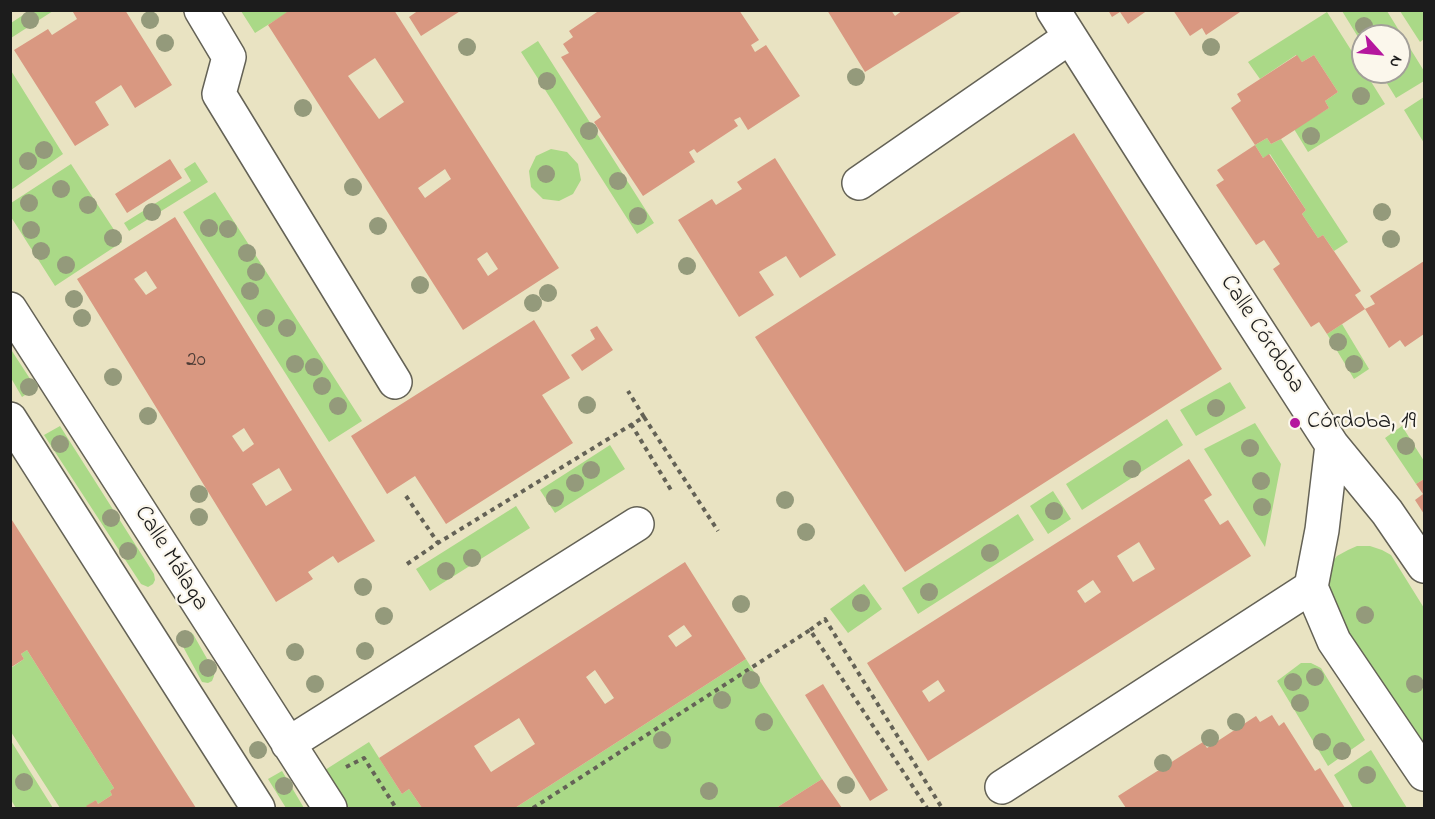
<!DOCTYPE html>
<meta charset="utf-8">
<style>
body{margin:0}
#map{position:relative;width:1435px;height:819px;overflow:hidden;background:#e9e3c2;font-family:"Indie Flower",sans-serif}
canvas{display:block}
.frame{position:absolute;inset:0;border:12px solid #1c1c1c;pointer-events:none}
.north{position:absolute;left:1351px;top:24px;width:60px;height:60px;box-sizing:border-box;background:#fbf7ec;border:2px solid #a29f99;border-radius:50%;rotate:117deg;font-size:16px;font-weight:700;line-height:24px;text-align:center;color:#1c1c1c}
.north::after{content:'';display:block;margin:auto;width:21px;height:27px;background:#b5179e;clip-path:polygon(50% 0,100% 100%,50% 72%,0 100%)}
</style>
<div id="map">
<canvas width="1435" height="819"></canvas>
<div class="frame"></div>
<div class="north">N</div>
</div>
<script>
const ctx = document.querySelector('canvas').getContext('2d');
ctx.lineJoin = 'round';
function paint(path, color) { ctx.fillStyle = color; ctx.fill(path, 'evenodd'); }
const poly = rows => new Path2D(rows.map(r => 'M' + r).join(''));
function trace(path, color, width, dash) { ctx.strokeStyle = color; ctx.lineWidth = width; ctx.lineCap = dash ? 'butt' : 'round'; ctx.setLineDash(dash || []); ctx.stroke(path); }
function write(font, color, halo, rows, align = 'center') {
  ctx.font = font + ' "Indie Flower",sans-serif'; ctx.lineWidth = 4.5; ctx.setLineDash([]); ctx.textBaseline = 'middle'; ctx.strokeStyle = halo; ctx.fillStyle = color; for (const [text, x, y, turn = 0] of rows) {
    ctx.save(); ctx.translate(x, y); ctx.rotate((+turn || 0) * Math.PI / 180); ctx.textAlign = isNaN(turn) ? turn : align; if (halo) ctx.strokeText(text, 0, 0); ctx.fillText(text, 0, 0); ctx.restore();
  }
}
const green = poly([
 [29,11,53,11,11,38,11,23],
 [241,11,290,11,255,33],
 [1342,11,1387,11,1424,71,1424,81,1396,98,1380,72,1399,72,1399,36,1363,36,1363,45],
 [1400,11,1424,11,1424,39,1420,42],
 [1327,12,1363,69,1363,72,1365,72,1385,104,1308,152,1294,129,1329,108,1325,101,1338,92,1314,55,1302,62,1296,55,1260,79,1248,62],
 [538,41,654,223,637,234,521,52],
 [10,69,63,154,11,190,10,190],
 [1424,97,1424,143,1404,110],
 [1267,138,1271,144,1281,139,1348,242,1334,251,1323,235,1318,238,1302,214,1306,210,1270,154,1263,158,1255,145],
 [551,149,567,152,578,164,581,180,573,194,559,201,543,199,531,187,529,171,536,156],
 [195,162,208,182,129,231,124,223,191,181,184,169],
 [71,164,122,242,55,286,11,217,11,203],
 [215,192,362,421,329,442,183,212],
 [1342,324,1369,369,1354,379,1327,334],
 [10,348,36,388,22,397,11,378],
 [1230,382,1246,408,1196,436,1180,410],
 [1167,419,1183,445,1082,510,1066,484],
 [1255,423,1281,464,1265,547,1204,449],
 [60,426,154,574,155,580,153,584,148,587,141,584,44,435],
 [1402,426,1424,461,1424,479,1416,484,1385,438],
 [610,445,625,469,555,513,540,490],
 [1053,491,1071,519,1048,534,1030,506],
 [516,506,530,528,430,591,416,569],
 [1018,514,1034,540,918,614,902,588],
 [1357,546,1370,546,1382,550,1391,555,1424,608,1424,760,1326,606,1327,568,1337,556,1348,550],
 [864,584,882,609,848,633,830,609],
 [186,632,190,632,193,634,214,671,214,676,212,681,208,683,202,682,180,641,181,636],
 [27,650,114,788,110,791,112,795,98,804,96,800,87,806,88,808,60,808,11,732,11,668,24,659,21,654],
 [746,659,822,779,776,808,515,808],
 [1301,663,1311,663,1321,668,1365,740,1328,766,1277,681],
 [11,741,53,808,16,808,11,800],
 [369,742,402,794,409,789,422,808,349,808,325,770],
 [1371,750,1407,808,1353,808,1334,775],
 [282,771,304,808,286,808,268,779]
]);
const building = poly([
 [75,10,125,10,172,85,135,108,121,85,95,102,109,125,75,146,14,50,48,29,52,35,77,19,73,12],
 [290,10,394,10,559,268,463,330,268,25],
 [375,58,404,102,379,119,348,76],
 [445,169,451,179,425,198,418,188],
 [487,252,498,269,488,276,477,259],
 [419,10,462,10,421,36,409,17],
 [600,10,739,10,759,40,751,45,755,52,766,45,800,96,748,130,740,117,734,120,738,126,697,153,694,149,689,152,695,162,643,196,594,122,601,117,561,57,569,53,563,44,573,37,569,31],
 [827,10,891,10,895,16,903,10,964,10,865,72],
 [1108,10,1148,10,1128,24,1120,12,1112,17],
 [1173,10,1243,10,1206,35,1202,28,1190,36],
 [1297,55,1302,62,1314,55,1338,92,1325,101,1329,108,1281,139,1271,144,1267,138,1255,145,1231,108,1241,101,1237,94],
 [1074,133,1222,369,905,572,755,337],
 [1255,145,1263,158,1269,154,1306,210,1302,214,1318,238,1323,235,1361,291,1355,295,1365,309,1327,334,1319,322,1311,327,1273,269,1280,264,1264,240,1256,245,1216,185,1224,180,1217,170],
 [775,158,836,255,800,278,786,256,759,272,774,295,739,317,678,220,712,199,716,205,742,189,737,182],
 [170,159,182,178,127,213,115,194],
 [175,217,375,541,338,563,333,556,308,572,313,579,276,602,77,279],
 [146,271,157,288,146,295,134,279],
 [244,428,254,444,243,452,232,436],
 [279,468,292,490,266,506,252,484],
 [1424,261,1424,334,1405,347,1400,340,1389,348,1365,309,1375,304,1370,296],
 [534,320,570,378,542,395,573,443,446,524,415,476,387,494,351,436],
 [597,326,613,350,582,371,571,355,595,339,590,330],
 [1189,459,1212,495,1204,500,1220,525,1228,520,1251,556,928,761,867,663],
 [1139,542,1155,569,1133,582,1117,556],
 [1093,580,1101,592,1085,603,1077,591],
 [938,680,945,691,929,702,922,691],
 [1424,479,1424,514,1415,500,1423,494,1416,484],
 [10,517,196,808,88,808,86,806,96,800,98,804,112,795,110,791,114,788,27,650,21,654,24,659,10,668],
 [685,562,746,659,515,808,422,808,409,789,402,794,379,758],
 [684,625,692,636,676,647,668,636],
 [595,670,614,698,605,704,586,677],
 [519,718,535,744,491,772,474,746],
 [823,684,888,790,870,801,805,695],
 [1272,715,1279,726,1284,722,1315,771,1320,768,1345,808,1126,808,1118,796,1203,742,1207,748,1256,716,1260,722],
 [822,779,842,808,776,808]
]);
const path = poly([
 [644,417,718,531],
 [631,424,671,490],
 [406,496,438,543],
 [407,564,438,543,644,417,628,391],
 [810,630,825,619,942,808],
 [346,767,364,758,396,808],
 [533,808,810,630,927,808]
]);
const minor = poly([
 [201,10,229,57,219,94,395,382],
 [1053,10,1157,174,1332,445,1387,512,1424,566],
 [859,183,1070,37],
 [10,309,330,808],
 [10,419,258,808],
 [1332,445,1322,530,1311,587,1334,641,1424,774],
 [288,744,637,524],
 [1002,787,1311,587]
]);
const trees = [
 [30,20],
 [150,20],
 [1364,26],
 [165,43],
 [467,47],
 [1211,47],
 [856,77],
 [547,81],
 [1361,96],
 [303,108],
 [589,131],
 [1311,136],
 [44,150],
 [28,161],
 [546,174],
 [618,181],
 [353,187],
 [61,189],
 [29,203],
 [88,205],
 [152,212],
 [1382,212],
 [638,216],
 [378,226],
 [209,228],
 [228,229],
 [31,230],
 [113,238],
 [1391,239],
 [41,251],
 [247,253],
 [66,265],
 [687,266],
 [256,272],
 [420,285],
 [250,291],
 [548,293],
 [74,299],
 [533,303],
 [82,318],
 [266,318],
 [287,328],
 [1338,342],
 [295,364],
 [1354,364],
 [314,367],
 [113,377],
 [322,386],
 [29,387],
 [587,405],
 [338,406],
 [1216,408],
 [148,416],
 [60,444],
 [1406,446],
 [1250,448],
 [1132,469],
 [591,470],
 [1261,481],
 [575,483],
 [199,494],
 [555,498],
 [785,500],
 [1262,507],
 [1054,511],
 [199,517],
 [111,518],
 [806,532],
 [128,551],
 [990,553],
 [472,558],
 [446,571],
 [363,587],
 [929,592],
 [861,603],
 [741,604],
 [1365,615],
 [384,616],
 [185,639],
 [365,651],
 [295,652],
 [208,668],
 [1315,677],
 [751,680],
 [1293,682],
 [315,684],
 [1415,684],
 [722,700],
 [1300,703],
 [764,722],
 [1236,722],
 [1210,738],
 [662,740],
 [1322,742],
 [258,750],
 [1342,751],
 [1163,763],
 [1367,775],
 [24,782],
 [846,785],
 [284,786],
 [709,791]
];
const markers = [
 [1295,423,6,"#b5179e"]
];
const numberNames = [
 ["20",196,362]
];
const streetNames = [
 ["Calle Córdoba",1261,335,57],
 ["Calle Málaga",170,559,58]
];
const poiNames = [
 ["Córdoba, 19",1307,423]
];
paint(green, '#aad987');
paint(building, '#d99881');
trace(minor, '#646256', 36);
trace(path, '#646256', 4, [4.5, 4.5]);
trace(minor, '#fff', 33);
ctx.fillStyle = '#949a7b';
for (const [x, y] of trees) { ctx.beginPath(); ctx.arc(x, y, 9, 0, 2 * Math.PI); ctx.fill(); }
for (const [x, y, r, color] of markers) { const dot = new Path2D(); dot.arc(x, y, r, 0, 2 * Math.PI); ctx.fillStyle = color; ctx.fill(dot); trace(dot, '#fbf7ec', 2); }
write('21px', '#4b3b35', null, numberNames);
write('24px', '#1c1c1c', '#fbf7ec', streetNames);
write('24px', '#1c1c1c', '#fbf7ec', poiNames, 'left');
</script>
